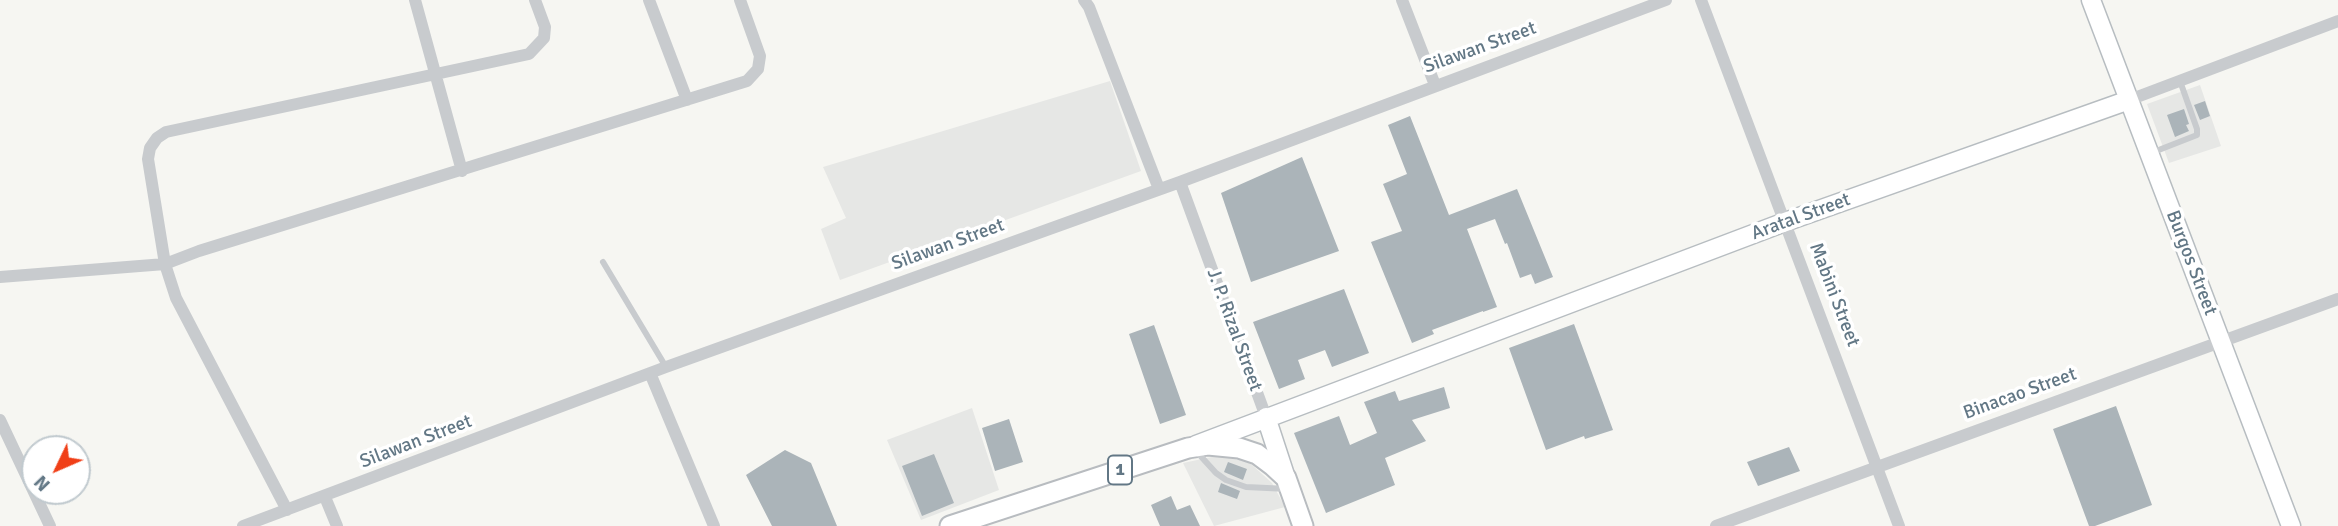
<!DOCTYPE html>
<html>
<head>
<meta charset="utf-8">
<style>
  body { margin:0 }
  #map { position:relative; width:2338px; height:526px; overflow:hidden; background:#f6f6f2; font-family:Signika,sans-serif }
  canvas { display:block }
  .north { position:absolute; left:21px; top:435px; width:70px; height:70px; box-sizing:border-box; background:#fff; border:2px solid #c0c9ce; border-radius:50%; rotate:226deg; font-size:19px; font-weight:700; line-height:28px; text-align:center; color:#627785 }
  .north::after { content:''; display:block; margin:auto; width:24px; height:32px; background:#f03f17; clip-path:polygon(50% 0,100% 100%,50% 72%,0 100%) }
</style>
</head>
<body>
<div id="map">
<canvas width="2338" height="526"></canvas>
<div class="north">N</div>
</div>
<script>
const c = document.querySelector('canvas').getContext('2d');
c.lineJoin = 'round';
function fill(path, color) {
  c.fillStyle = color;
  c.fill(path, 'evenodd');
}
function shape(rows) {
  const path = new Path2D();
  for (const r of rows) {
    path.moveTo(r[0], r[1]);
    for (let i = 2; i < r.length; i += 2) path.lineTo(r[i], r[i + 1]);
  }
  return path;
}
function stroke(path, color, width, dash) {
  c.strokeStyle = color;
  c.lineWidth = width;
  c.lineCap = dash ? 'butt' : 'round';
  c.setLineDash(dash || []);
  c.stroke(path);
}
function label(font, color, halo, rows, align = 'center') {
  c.font = font + ' Signika,sans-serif';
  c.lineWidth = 7;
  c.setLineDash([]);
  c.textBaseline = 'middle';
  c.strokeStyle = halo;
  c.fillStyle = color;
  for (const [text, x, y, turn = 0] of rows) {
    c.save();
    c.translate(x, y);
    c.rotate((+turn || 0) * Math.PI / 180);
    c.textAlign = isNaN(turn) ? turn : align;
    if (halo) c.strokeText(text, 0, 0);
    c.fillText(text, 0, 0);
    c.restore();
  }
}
const built = shape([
  [1110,81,1141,171,840,280,821,229,846,218,823,167],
  [2200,85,2221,146,2169,163,2147,104],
  [972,408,999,490,921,520,887,440],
  [1216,456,1242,460,1251,464,1272,483,1285,507,1214,526,1183,463]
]);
const building = shape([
  [2205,101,2210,116,2200,120,2194,105],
  [2184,109,2189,124,2186,125,2189,131,2175,137,2167,115],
  [1410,116,1449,215,1517,189,1553,277,1535,284,1531,274,1520,278,1507,243,1505,244,1495,219,1467,229,1497,307,1483,312,1483,311,1432,330,1434,334,1412,343,1371,242,1402,231,1383,184,1407,174,1388,125],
  [1302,157,1339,251,1251,282,1221,193],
  [1344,289,1369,353,1332,367,1325,350,1298,360,1305,379,1279,389,1253,322],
  [1574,324,1613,430,1585,439,1584,436,1546,450,1509,348],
  [1154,325,1186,415,1160,424,1129,334],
  [1444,387,1450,408,1412,420,1426,441,1385,458,1395,485,1326,513,1294,433,1339,416,1350,445,1377,433,1364,402,1395,391,1399,401],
  [2116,406,2152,505,2095,526,2089,526,2053,429],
  [1009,419,1023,462,995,471,982,428],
  [1789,447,1800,471,1758,486,1747,462],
  [785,450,811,463,837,526,772,526,746,475],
  [934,454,954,503,922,516,902,466],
  [1228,462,1247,469,1243,480,1224,472],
  [1221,483,1240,491,1237,499,1218,492],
  [1171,496,1177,510,1190,505,1200,526,1160,526,1151,505]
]);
const lane = shape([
  [2151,153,2197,135,2197,129,2180,81],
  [603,262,666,367],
  [1196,451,1216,473,1226,480,1246,487,1288,489]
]);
const street = shape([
  [415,0,462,171],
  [649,0,687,100],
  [1084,0,1089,7,1159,189],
  [1402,0,1435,85],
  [1701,0,1899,526],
  [2129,100,2338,21],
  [1180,182,1266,417],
  [0,277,165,264,199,251,747,81,758,69,760,56,740,0],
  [650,373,714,526],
  [0,420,50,526],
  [325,497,337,526],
  [287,510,176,298,165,264,148,159,150,148,157,138,166,132,529,54,544,38,545,27,535,0],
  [243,526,666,367,1180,182,1666,0],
  [1716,526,2338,299]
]);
const secondary = shape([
  [2091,0,2291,526],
  [1266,417,1286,478],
  [1196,445,1785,222,2129,100]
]);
const primary = shape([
  [950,526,1188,448,1208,445,1239,448,1257,454,1273,466,1286,478,1303,526]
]);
const shields = [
  [1120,470,24]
];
const shieldNames = [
  ["1",1120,470]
];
const streetNames = [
  ["Silawan Street",1480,48,-20],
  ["Aratal Street",1801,217,-20],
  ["Silawan Street",948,245,-20],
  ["Burgos Street",2191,263,69],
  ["Mabini Street",1834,295,69],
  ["J. P. Rizal Street",1234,330,70],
  ["Binacao Street",2020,394,-20],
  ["Silawan Street",416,442,-21]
];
fill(built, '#e6e7e5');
fill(building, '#abb4b9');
stroke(secondary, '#b7bdc1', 21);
stroke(primary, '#b8bcc0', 23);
stroke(lane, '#c8cbce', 6);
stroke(street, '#c8cbce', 12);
stroke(secondary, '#fff', 18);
stroke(primary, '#fff', 19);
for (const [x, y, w] of shields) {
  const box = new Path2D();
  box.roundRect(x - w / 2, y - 14.5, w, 29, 5);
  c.fillStyle = '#fff';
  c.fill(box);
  stroke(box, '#627785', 2);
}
label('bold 18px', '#627785', null, shieldNames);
label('19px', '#627785', '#fff', streetNames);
</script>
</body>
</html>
